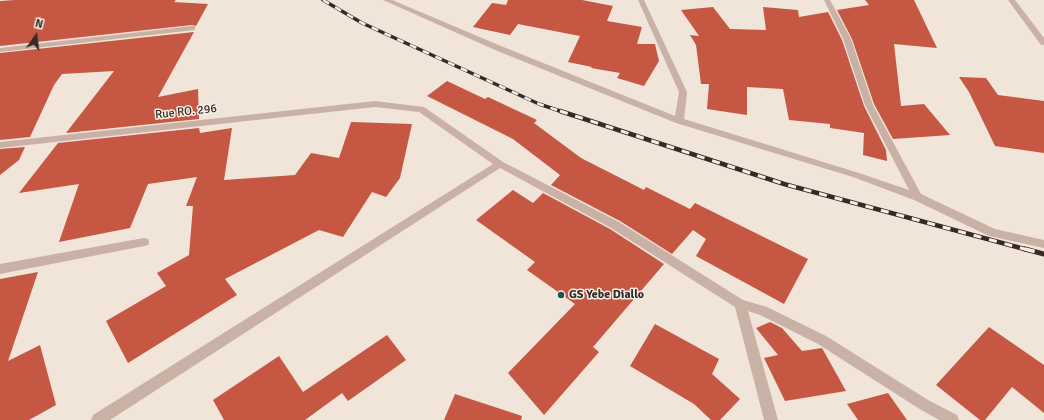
<!DOCTYPE html>
<html>
<head>
<meta charset="utf-8">
<style>
  body { margin:0 }
  #map { position:relative; width:1044px; height:420px; overflow:hidden; background:#f1e4d9; font-family:Signika,sans-serif }
  canvas { display:block }
  .north { position:absolute; left:16px; top:16px; width:40px; height:40px; -webkit-text-stroke:3px #f9eee5; paint-order:stroke; rotate:14deg; font-size:11px; font-weight:700; line-height:16px; text-align:center; color:#352a26 }
  .north::after { content:''; display:block; margin:auto; width:14px; height:18px; background:#352a26; clip-path:polygon(50% 0,100% 100%,50% 72%,0 100%) }
</style>
</head>
<body>
<div id="map">
<canvas width="1044" height="420"></canvas>
<div class="north">N</div>
</div>
<script>
const c = document.querySelector('canvas').getContext('2d');
c.lineJoin = 'round';
function fill(path, color) {
  c.fillStyle = color;
  c.fill(path, 'evenodd');
}
function shape(rows) {
  const path = new Path2D();
  for (const r of rows) {
    path.moveTo(r[0], r[1]);
    for (let i = 2; i < r.length; i += 2) path.lineTo(r[i], r[i + 1]);
  }
  return path;
}
function stroke(path, color, width, dash) {
  c.strokeStyle = color;
  c.lineWidth = width;
  c.lineCap = dash ? 'butt' : 'round';
  c.setLineDash(dash || []);
  c.stroke(path);
}
function label(font, color, halo, rows, align = 'center') {
  c.font = font + ' Signika,sans-serif';
  c.lineWidth = 3;
  c.setLineDash([]);
  c.textBaseline = 'middle';
  c.strokeStyle = halo;
  c.fillStyle = color;
  for (const [text, x, y, turn = 0] of rows) {
    c.save();
    c.translate(x, y);
    c.rotate((+turn || 0) * Math.PI / 180);
    c.textAlign = isNaN(turn) ? turn : align;
    if (halo) c.strokeText(text, 0, 0);
    c.fillText(text, 0, 0);
    c.restore();
  }
}
const building = shape([
  [15,0,176,0,174,2,208,4,196,26,192,25,0,46,0,1],
  [508,0,582,0,613,6,607,21,642,27,637,44,655,44,659,61,644,86,617,78,620,73,591,68,592,67,568,62,580,36,518,24,510,35,473,27,492,3,506,5],
  [865,0,914,0,937,48,894,44,901,106,924,104,950,135,893,139,874,104,852,39,837,10,869,5],
  [713,7,730,29,766,30,763,7,798,10,799,17,828,12,842,40,864,106,886,150,887,161,863,155,864,133,830,128,830,124,789,120,783,89,747,87,747,115,707,109,709,84,701,84,696,45,690,35,699,36,681,10],
  [194,32,158,97,198,89,199,119,66,133,114,71,62,74,54,85,30,137,0,140,0,53],
  [959,77,986,78,998,95,1044,101,1044,153,995,146,969,92],
  [447,81,485,99,488,97,537,120,534,123,581,158,644,190,646,187,690,209,695,203,808,259,784,304,696,256,706,239,693,230,672,254,620,221,551,185,560,175,513,139,427,96],
  [351,122,412,124,400,178,386,197,372,192,343,237,319,230,225,279,237,295,128,363,106,321,166,286,157,273,189,255,193,206,186,206,197,177,148,184,130,228,59,242,79,184,19,193,58,143,199,128,200,133,232,128,224,180,295,175,311,153,339,158],
  [25,147,19,160,0,175,0,149],
  [513,190,533,203,543,193,610,229,664,264,593,347,599,352,544,415,508,373,575,304,527,270,535,262,476,220],
  [38,272,8,361,40,345,56,405,29,420,0,420,0,279],
  [770,322,782,328,802,351,822,348,846,391,785,401,764,358,778,355,756,328],
  [655,324,719,359,712,374,740,399,720,420,711,420,694,404,630,366],
  [989,327,1044,365,1044,413,1012,387,985,420,980,420,936,385],
  [387,335,406,360,348,401,342,393,305,420,224,420,213,400,279,356,303,392],
  [888,393,907,420,858,420,847,404],
  [455,394,522,416,521,420,444,420]
]);
const minor = shape([
  [383,0,392,0,501,46,675,116,679,92,638,0,644,0,687,92,684,119,859,173,909,190,865,105,843,39,824,0,830,0,851,39,873,105,921,194,995,229,1044,240,1044,248,989,236,914,200,853,177,676,123,495,50,383,0],
  [1008,0,1015,0,1044,38,1044,45,1041,45,1008,0],
  [192,26,195,26,195,30,0,52,0,48,192,26],
  [375,101,424,107,503,162,619,222,743,300,767,307,826,336,928,400,957,415,959,420,939,420,918,408,818,344,760,315,748,311,778,420,764,420,735,307,611,228,500,168,110,420,91,420,93,415,493,164,419,112,375,107,0,148,0,142,375,101],
  [144,238,148,239,149,242,148,245,144,246,0,274,0,264,144,238]
]);
const railFar2 = shape([
  [323,0,362,23,539,104,563,112]
]);
const railFar1 = shape([
  [560,111,784,184,1028,250]
]);
const rail = shape([
  [1025,249,1044,254]
]);
const markers = [
  [561,295,4,"#1c5655"]
];
const streetNames = [
  ["Rue RO. 296",186,112,-6]
];
const poiNames = [
  ["GS Yebe Diallo",569,295]
];
fill(building, '#c55743');
fill(minor, '#c9b2a5');
stroke(railFar2, '#352a26', 3.5);
stroke(railFar1, '#352a26', 4.5);
stroke(rail, '#352a26', 5);
stroke(railFar2, '#f9eee5', 2.5, [7]);
stroke(railFar1, '#f9eee5', 3, [8]);
stroke(rail, '#f9eee5', 3.5, [10]);
for (const [x, y, r, color] of markers) {
  const dot = new Path2D();
  dot.arc(x, y, r, 0, 2 * Math.PI);
  c.fillStyle = color;
  c.fill(dot);
  stroke(dot, '#f9eee5', 1.5);
}
label('12px', '#352a26', '#f9eee5', streetNames);
label('bold 12px', '#352a26', '#f9eee5', poiNames, 'left');
</script>
</body>
</html>
